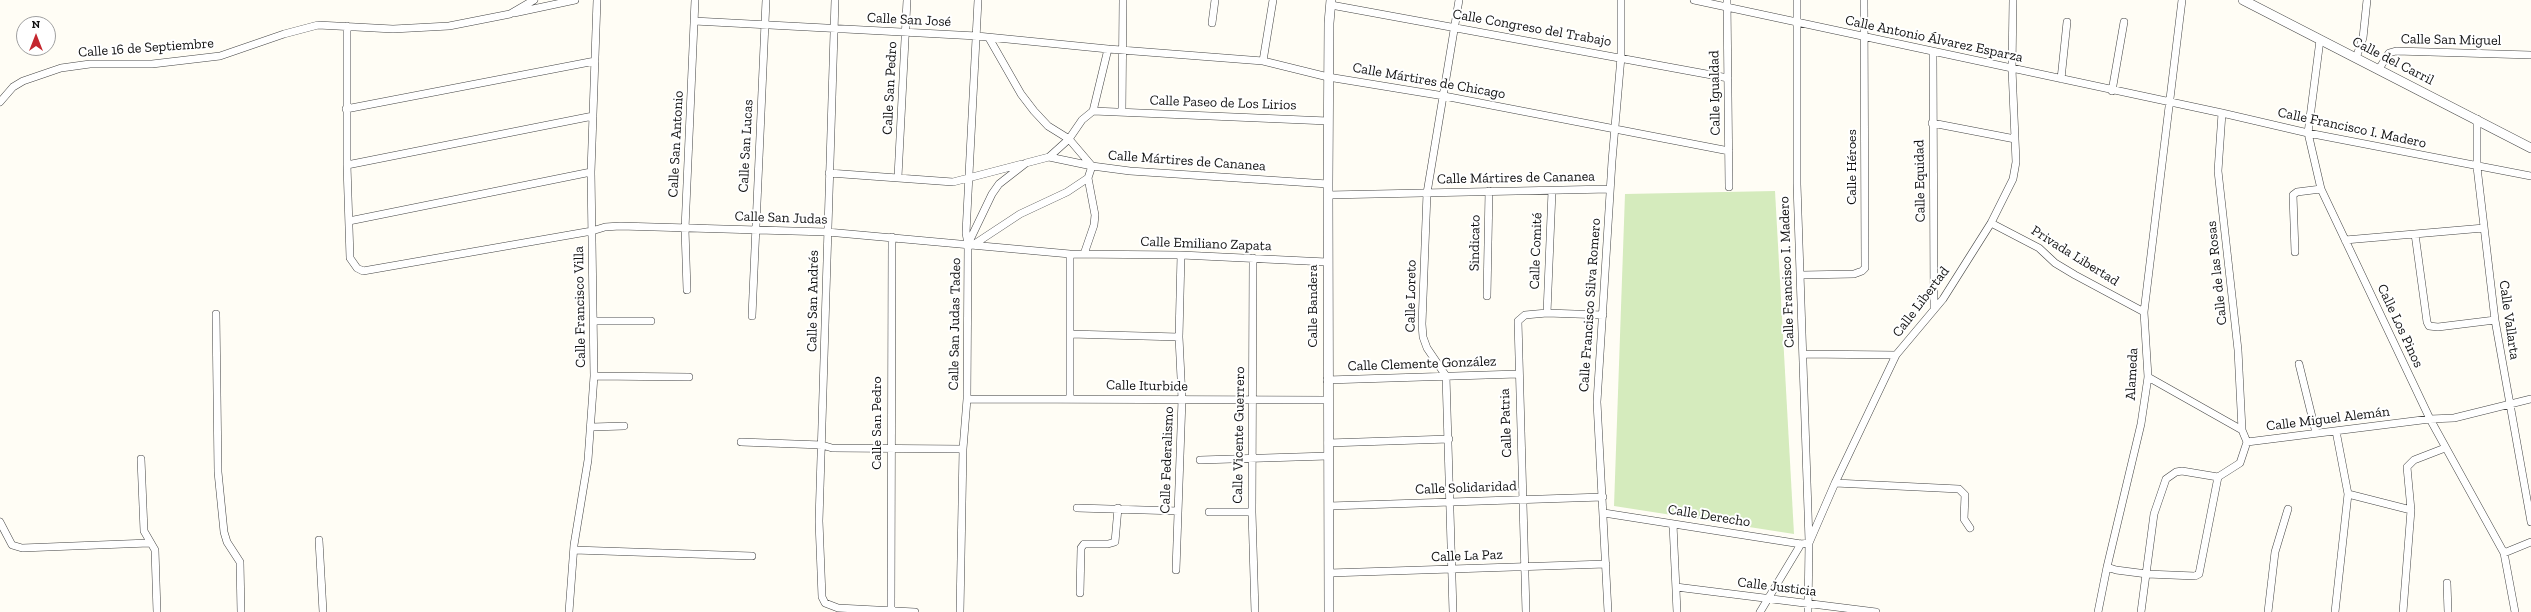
<!DOCTYPE html>
<html>
<head>
<meta charset="utf-8">
<style>
  body { margin:0 }
  #map { position:relative; width:2531px; height:612px; overflow:hidden; background:#fffdf5; font-family:"Zilla Slab",serif }
  canvas { display:block }
  .north { position:absolute; left:16px; top:16px; width:40px; height:40px; box-sizing:border-box; background:#fff; border:1px solid #a0a0a0; border-radius:50%; rotate:0deg; font-size:11px; font-weight:700; line-height:16px; text-align:center; color:#111 }
  .north::after { content:''; display:block; margin:auto; width:14px; height:18px; background:#c4262e; clip-path:polygon(50% 0,100% 100%,50% 72%,0 100%) }
</style>
</head>
<body>
<div id="map">
<canvas width="2531" height="612"></canvas>
<div class="north">N</div>
</div>
<script>
const c = document.querySelector('canvas').getContext('2d');
c.lineJoin = 'round';
function fill(path, color) {
  c.fillStyle = color;
  c.fill(path, 'evenodd');
}
function shape(rows) {
  const path = new Path2D();
  for (const r of rows) {
    path.moveTo(r[0], r[1]);
    for (let i = 2; i < r.length; i += 2) path.lineTo(r[i], r[i + 1]);
  }
  return path;
}
function stroke(path, color, width, dash) {
  c.strokeStyle = color;
  c.lineWidth = width;
  c.lineCap = dash ? 'butt' : 'round';
  c.setLineDash(dash || []);
  c.stroke(path);
}
function label(font, color, halo, rows, align = 'center') {
  c.font = font + ' "Zilla Slab",serif';
  c.lineWidth = 4;
  c.setLineDash([]);
  c.textBaseline = 'middle';
  c.strokeStyle = halo;
  c.fillStyle = color;
  for (const [text, x, y, turn = 0] of rows) {
    c.save();
    c.translate(x, y);
    c.rotate((+turn || 0) * Math.PI / 180);
    c.textAlign = isNaN(turn) ? turn : align;
    if (halo) c.strokeText(text, 0, 0);
    c.fillText(text, 0, 0);
    c.restore();
  }
}
const green = shape([
  [1775,191,1794,534,1614,506,1625,194]
]);
const minor = shape([
  [835,0,819,521,822,597,825,603,838,608,915,612],
  [1694,0,2222,113,2308,133,2531,176],
  [1727,0,1729,187],
  [1797,0,1797,184,1809,541],
  [2182,0,2144,312,2148,377,2141,424,2107,567,2116,570,2147,574,2195,576,2199,574,2218,477],
  [1331,5,1728,78],
  [514,13,575,0],
  [694,21,977,36,1108,49,1263,61,1328,77,1444,96,1729,151],
  [1212,23,1215,0],
  [347,26,347,165,350,258,357,268,363,271,592,231,605,227,620,226,827,232,1070,254,1181,255,1327,262],
  [989,38,1021,94,1034,111,1048,126,1069,139,1092,166],
  [2320,40,2308,133,2321,189,2430,419,2504,553,2515,612],
  [1933,53,1934,309],
  [2356,58,2363,38,2367,0],
  [1263,61,1273,0],
  [2379,69,2389,53,2396,51,2531,55],
  [2061,79,2067,22],
  [2112,91,2124,22],
  [0,102,13,87,23,81,61,68,90,64,152,64,220,56,284,34,318,25,393,29,449,26,510,14,534,0],
  [346,109,595,61],
  [1093,111,1108,49],
  [1122,112,1123,0],
  [2222,113,2218,171,2238,350,2242,430],
  [2477,119,2477,167,2495,320,2531,522],
  [1932,123,2015,139],
  [1049,157,1092,166,1130,171,1328,184],
  [347,165,593,116],
  [829,173,953,182,1022,164],
  [898,177,907,0],
  [1328,195,1610,189],
  [349,221,591,172],
  [1991,223,2039,248,2055,263,2075,275,2144,312],
  [2415,234,2427,322,2429,326,2438,327,2495,320],
  [2345,240,2484,228],
  [968,244,992,194,999,184,1026,163,1049,157,1069,139,1082,120,1093,111,1328,121],
  [973,245,1020,214,1067,192,1088,178],
  [2295,252,2293,195,2297,192,2321,189],
  [1070,254,1070,397],
  [1084,254,1094,225,1095,215,1088,178,1092,166],
  [1253,258,1252,512,1255,612],
  [1802,275,1854,274,1862,271,1865,268,1864,0],
  [687,290,685,229,695,0],
  [1487,296,1489,191],
  [1547,313,1552,191],
  [216,314,218,472,224,532,227,542,240,562,241,612],
  [752,316,766,0],
  [595,321,651,321],
  [1070,334,1179,337],
  [1803,354,1896,355],
  [2299,364,2316,433],
  [594,376,689,377],
  [2148,377,2242,430,2247,442,2430,419,2454,418,2531,399],
  [1327,380,1518,374],
  [967,399,1328,400],
  [592,427,624,426],
  [741,442,822,445,832,448,963,449],
  [1328,443,1449,439],
  [141,459,144,531,155,550,157,612],
  [1200,460,1328,456],
  [1835,483,1959,489,1965,495,1964,519,1970,528],
  [2348,494,2411,510],
  [1329,506,1603,497],
  [1077,508,1178,511],
  [1209,512,1252,512],
  [1604,513,1801,544,1809,543],
  [0,522,12,545,22,548,149,543],
  [1673,524,1677,612],
  [319,540,323,612],
  [574,550,752,556],
  [2504,553,2531,542],
  [1176,570,1182,399,1179,337,1181,255],
  [1329,573,1606,564],
  [2447,583,2448,612],
  [1676,587,1876,612],
  [1080,593,1081,548,1084,544,1108,544,1115,542,1118,508],
  [891,610,892,237],
  [569,612,574,545,588,460,594,376,591,172,597,0],
  [960,612,963,449,967,399,968,244,966,233,978,0],
  [1453,612,1446,376,1427,348,1423,337,1422,324,1427,193,1459,0],
  [1526,612,1518,321,1525,315,1547,313,1603,315],
  [1608,612,1597,402,1612,161,1621,57,1621,0],
  [1760,612,1801,544],
  [1808,612,1809,543,1835,483,1896,355,1943,299,1991,223,2013,179,2016,162,2012,69,2013,0],
  [2098,612,2107,567],
  [2141,612,2154,514,2166,479,2176,472,2182,471,2218,477,2240,463,2247,442],
  [2268,612,2275,552,2288,509],
  [2335,612,2348,494,2336,431],
  [2403,612,2411,510,2407,467,2414,460,2445,448]
]);
const tertiary = shape([
  [2243,0,2531,148],
  [1329,612,1328,184,1329,23,1331,0]
]);
const streetNames = [
  ["Calle San José",909,20,3],
  ["Calle Congreso del Trabajo",1532,28,10],
  ["Calle Antonio Álvarez Esparza",1934,39,12],
  ["Calle San Miguel",2451,40,1],
  ["Calle 16 de Septiembre",146,48,-4],
  ["Calle del Carril",2393,61,27],
  ["Calle Mártires de Chicago",1429,81,10],
  ["Calle San Pedro",890,88,-87],
  ["Calle Igualdad",1715,93,-91],
  ["Calle Paseo de Los Lirios",1223,103,2],
  ["Calle Francisco I. Madero",2352,128,12],
  ["Calle San Antonio",676,144,-87],
  ["Calle San Lucas",746,146,-87],
  ["Calle Mártires de Cananea",1187,161,4],
  ["Calle Héroes",1852,167,-90],
  ["Calle Mártires de Cananea",1516,178,-1],
  ["Calle Equidad",1920,181,-91],
  ["Calle San Judas",781,218,2],
  ["Sindicato",1475,243,-89],
  ["Calle Emiliano Zapata",1206,244,2],
  ["Calle Comité",1536,251,-88],
  ["Privada Libertad",2075,256,32],
  ["Calle Francisco I. Madero",1787,272,-92],
  ["Calle de las Rosas",2217,273,-96],
  ["Calle Loreto",1411,296,-89],
  ["Calle San Andrés",813,301,-89],
  ["Calle Libertad",1921,302,-53],
  ["Calle Francisco Silva Romero",1590,305,-86],
  ["Calle Bandera",1313,306,-90],
  ["Calle Francisco Villa",580,307,-91],
  ["Calle Vallarta",2509,320,82],
  ["Calle San Judas Tadeo",955,324,-89],
  ["Calle Los Pinos",2400,326,65],
  ["Calle Clemente González",1422,364,-2],
  ["Alameda",2132,374,-87],
  ["Calle Iturbide",1147,386,1],
  ["Calle Miguel Alemán",2328,419,-7],
  ["Calle San Pedro",877,423,-90],
  ["Calle Patria",1506,423,-92],
  ["Calle Vicente Guerrero",1239,435,-89],
  ["Calle Federalismo",1167,460,-88],
  ["Calle Solidaridad",1466,488,-2],
  ["Calle Derecho",1709,516,9],
  ["Calle La Paz",1467,556,-2],
  ["Calle Justicia",1777,587,7]
];
fill(green, '#d5ebbd');
stroke(minor, '#444', 8);
stroke(tertiary, '#444', 10);
stroke(minor, '#fff', 7);
stroke(tertiary, '#fff', 9);
label('14px', '#111', '#fff', streetNames);
</script>
</body>
</html>
